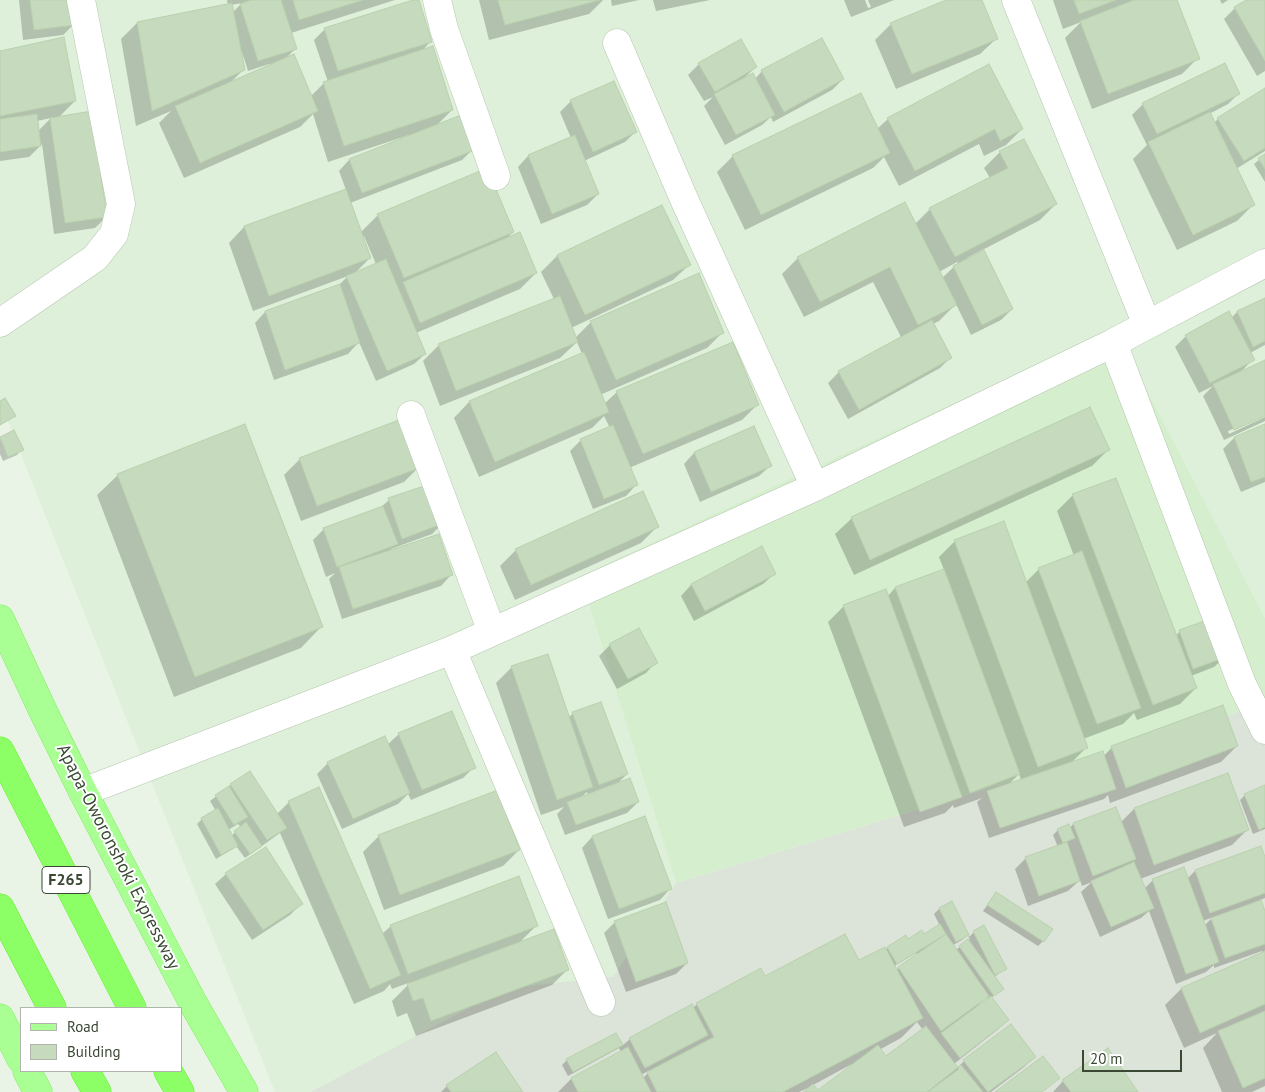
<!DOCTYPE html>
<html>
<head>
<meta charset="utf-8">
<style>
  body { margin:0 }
  #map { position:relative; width:1265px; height:1092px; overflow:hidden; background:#e9f4e6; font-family:"PT Sans",sans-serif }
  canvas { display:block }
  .legend { position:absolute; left:20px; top:1007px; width:162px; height:65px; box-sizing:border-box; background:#fff; border:1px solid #b0b6ae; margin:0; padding:6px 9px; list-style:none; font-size:15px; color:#3a4834 }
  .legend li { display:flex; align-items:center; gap:10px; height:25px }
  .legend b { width:25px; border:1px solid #b0b6ae }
  .scale { position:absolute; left:1082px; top:1050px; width:100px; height:22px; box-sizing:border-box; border:2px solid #3a4834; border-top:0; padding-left:6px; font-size:15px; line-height:18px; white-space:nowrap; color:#3a4834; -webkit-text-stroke:4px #fff; paint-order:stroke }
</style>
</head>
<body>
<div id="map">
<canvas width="1265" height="1092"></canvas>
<ul class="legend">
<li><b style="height:6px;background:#aaff94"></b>Road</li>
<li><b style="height:14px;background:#c6dabd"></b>Building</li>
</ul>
<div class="scale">20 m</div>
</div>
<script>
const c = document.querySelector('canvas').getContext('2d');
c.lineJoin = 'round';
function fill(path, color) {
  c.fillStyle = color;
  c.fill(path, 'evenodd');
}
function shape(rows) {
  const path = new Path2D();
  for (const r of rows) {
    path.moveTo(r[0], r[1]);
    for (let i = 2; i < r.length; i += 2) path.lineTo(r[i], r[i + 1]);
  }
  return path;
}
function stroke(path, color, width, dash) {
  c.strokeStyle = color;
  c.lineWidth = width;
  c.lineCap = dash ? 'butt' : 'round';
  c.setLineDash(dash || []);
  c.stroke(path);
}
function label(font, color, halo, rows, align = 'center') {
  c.font = font + ' "PT Sans",sans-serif';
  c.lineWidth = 4;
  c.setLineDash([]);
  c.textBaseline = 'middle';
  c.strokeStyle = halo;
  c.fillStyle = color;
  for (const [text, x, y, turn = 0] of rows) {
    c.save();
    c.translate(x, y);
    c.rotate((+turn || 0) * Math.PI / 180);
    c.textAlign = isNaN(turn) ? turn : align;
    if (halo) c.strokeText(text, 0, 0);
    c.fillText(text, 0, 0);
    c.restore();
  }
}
const residential = shape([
  [0,0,1265,0,1265,618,1115,328,580,576,676,883,602,1010,323,1092,275,1092,0,402]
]);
const industrial = shape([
  [1265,704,1265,1092,311,1092,506,988,613,977,676,883]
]);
const education = shape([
  [1115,328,1265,618,1265,704,676,883,580,576]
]);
const shadow = shape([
  [19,0,71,0,73,25,63,35,23,40],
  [227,0,395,0,291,33,296,48,284,60,310,97,324,83,328,82,314,40,325,29,417,0,430,42,421,52,452,110,435,127,473,149,462,160,350,203,361,232,378,215,513,232,504,241,536,273,520,289,416,333,425,354,414,364,376,381,359,342,348,354,274,380,255,323,265,312,337,287,348,276,253,311,229,243,244,227,346,190,339,171,349,160,410,137,409,135,328,162,313,114,300,127,184,178,159,123,171,111,136,126,121,39,137,23,228,5],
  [242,3,232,13,231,5],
  [242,52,248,71,269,64,270,66,230,83,243,70],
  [364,236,376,264,354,274,370,258,362,237],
  [479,0,603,0,589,14,489,40],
  [611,0,639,0,612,6],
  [653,0,710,0,656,11],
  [844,0,865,0,868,8,871,7,868,0,894,0,851,17],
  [949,0,980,0,996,39,980,54,896,89,875,40,891,24],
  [1053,0,1176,0,1198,58,1182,74,1092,109,1065,38,1081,22,1063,29],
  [1220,0,1228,0,1222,4],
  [1248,0,1265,0,1265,71,1257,76,1224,19,1235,8],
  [0,52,75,101,58,118,106,217,95,228,54,234,42,144,29,157,0,161],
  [51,118,38,131,37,121],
  [699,64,756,67,743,79,755,79,762,71,843,79,832,90,773,122,771,117,762,125,725,145,704,106,713,97,704,101,688,75],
  [1265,90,1265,151,1236,169,1253,205,1237,221,1177,250,1133,159,1147,145,1132,115,1143,104,1239,93,1228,104,1209,114,1214,123,1218,119],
  [571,101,635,132,625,142,584,161,598,194,587,205,541,224,518,167,528,156,571,138,560,112],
  [888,119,1022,129,1006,145,984,156,979,144,899,186,884,157,873,168,745,230,717,172,733,156,877,129],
  [1000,152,1056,204,1040,220,967,258,1012,309,1001,320,971,335,956,304,939,321,933,324,951,357,940,368,848,419,828,383,839,372,901,337,873,282,804,317,782,274,798,258,915,224,930,209,990,178,984,168],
  [957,262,958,263,942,278,939,272],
  [1265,155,1265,182,1254,164],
  [662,207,689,265,673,280,571,328,575,338,591,322,722,333,707,348,600,395,604,404,617,392,758,404,742,420,629,468,636,485,626,496,593,509,570,451,581,440,610,428,604,416,592,428,479,477,454,418,469,402,582,354,577,342,560,358,440,406,423,361,439,345,554,299,541,272,557,256],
  [1265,299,1265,345,1250,353,1253,359,1239,374,1265,362,1265,415,1228,431,1229,434,1265,417,1265,421,1224,440,1203,396,1213,386,1199,393,1175,347,1186,336,1231,318,1237,312],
  [1089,409,1108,450,1092,466,854,575,835,534,851,519],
  [1265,426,1265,482,1241,492,1223,449,1234,438],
  [754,427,770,466,759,476,700,502,684,464,694,453],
  [13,432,22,449,17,455,3,461,0,454,0,439],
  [300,459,420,466,404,482,301,521,284,475],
  [118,475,321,627,301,648,174,697,97,495],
  [1115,479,1176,636,1180,631,1225,657,1214,667,1191,676,1196,688,1180,704,1137,720,1134,713,1123,724,1083,739,1087,747,1070,764,1104,756,1112,747,1237,746,1221,762,1110,803,1108,795,1104,799,989,838,977,802,982,798,954,808,953,805,945,813,904,827,828,622,844,606,887,597,895,588,944,570,939,557,955,541,1026,582,1039,569,1074,556,1057,511,1073,495],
  [1019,774,1021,780,1008,785],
  [389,500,443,523,432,534,391,549,391,551,451,575,441,586,342,619,329,579,335,573,326,577,313,540,324,529,379,509],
  [657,527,641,543,515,600,500,566,516,550],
  [761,548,774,574,763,584,694,621,681,596,691,585],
  [610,645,656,662,646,673,617,689,599,656],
  [512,667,568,718,573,713,627,774,616,785,638,802,627,813,565,835,557,814,564,807,541,815,496,683],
  [587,792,588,795,580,798],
  [399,734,474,767,463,778,411,800,408,794,398,804,342,829,317,774,328,763,387,745],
  [1228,775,1248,829,1232,845,1140,879,1144,889,1153,880,1187,879,1195,871,1265,861,1265,898,1260,900,1265,915,1265,1086,1252,1092,1222,1092,1203,1048,1217,1033,1184,1048,1165,1005,1181,989,1263,953,1262,951,1214,968,1214,965,1206,972,1176,984,1149,911,1141,918,1100,937,1081,892,1092,882,1082,886,1080,880,1068,891,1028,906,1015,869,1026,858,1058,847,1053,835,1058,830,1070,828,1073,824,1115,809,1120,823,1134,809],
  [1213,917,1204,926,1203,921],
  [231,785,277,814,289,802,382,934,391,926,537,925,518,944,568,969,552,985,416,1036,407,1013,397,1017,392,1001,411,982,392,989,390,984,384,991,354,1004,280,833,245,858,236,846,231,850,216,859,197,824,202,819,216,811,210,801],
  [238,824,241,827,231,836,228,830],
  [1265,787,1265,829,1253,834,1240,800,1245,795],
  [379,836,519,850,503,866,384,910,363,852],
  [592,837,670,889,660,900,608,919,582,848],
  [226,874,301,904,290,915,252,940,215,884],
  [996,893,1043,941,1038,946,983,911],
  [952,903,969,937,974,932,1005,969,994,977,1002,989,991,998,1008,1020,997,1030,954,1064,957,1068,964,1061,1034,1057,1024,1067,991,1092,805,1092,810,1088,810,1087,799,1092,558,1092,571,1079,621,1052,619,1048,568,1076,562,1065,567,1060,616,1034,622,1046,630,1039,693,1008,697,1004,765,978,858,962,885,950,905,937,908,940,924,936,940,926,934,914,939,909],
  [967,935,970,939,956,950,953,945,962,940],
  [916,953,918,955,896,970,894,966],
  [986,997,988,999,979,1006,978,1005],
  [917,1022,923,1030,886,1058,879,1050,901,1038],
  [852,1064,853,1065,818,1092,813,1085],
  [650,1070,650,1071,643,1078,641,1075],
  [615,922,687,963,676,974,626,992,604,933],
  [1063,1081,1137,1092,1053,1092],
  [447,1086,521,1092,441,1092]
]);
const building = shape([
  [30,0,72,0,75,25,34,30,30,0],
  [251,0,281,0,297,49,258,61,240,4,251,0],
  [293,0,363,0,299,20,293,0],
  [413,0,419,0,432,42,338,71,324,28,413,0],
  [498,0,600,0,505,25,498,0],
  [946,0,982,0,998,39,912,74,890,23,946,0],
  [1074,0,1116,0,1079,14,1074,0],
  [1134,0,1177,0,1200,59,1108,94,1080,21,1134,0],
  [1246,0,1265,0,1265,61,1234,7,1246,0],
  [232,3,245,70,152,111,137,22,232,3],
  [64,37,76,101,0,116,0,51,64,37],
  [822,38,844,79,784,112,761,70,822,38],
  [741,39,757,67,715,92,698,63,741,39],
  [433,46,453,110,344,146,323,82,433,46],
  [294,54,318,111,200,163,175,106,294,54],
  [1225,63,1240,94,1157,134,1142,103,1225,63],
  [989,64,1023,129,1000,141,995,129,915,171,887,118,989,64],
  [753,73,775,115,736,135,714,94,753,73],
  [614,81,637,132,593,152,570,100,614,81],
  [1265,88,1265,148,1244,161,1217,118,1265,88],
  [861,93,890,153,761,215,732,155,861,93],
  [92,111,107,217,65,223,50,118,92,111],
  [1210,112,1255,205,1193,235,1148,142,1210,112],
  [37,114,41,146,0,152,0,119,37,114],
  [461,115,475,150,362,193,349,159,461,115],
  [575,135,599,194,552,214,528,155,575,135],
  [1024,139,1057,204,955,257,929,208,1008,168,999,151,1024,139],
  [1265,154,1265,169,1258,158,1265,154],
  [487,168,514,232,404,278,377,214,487,168],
  [346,189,371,258,269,296,244,226,346,189],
  [905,202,957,305,918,325,890,267,820,302,797,257,905,202],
  [662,205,691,265,585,315,557,255,662,205],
  [520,232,537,273,420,323,403,282,520,232],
  [984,250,1013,309,982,325,953,266,984,250],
  [386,259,426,354,387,371,346,276,386,259],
  [699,273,724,333,616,380,590,321,699,273],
  [340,284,360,343,285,370,265,311,340,284],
  [560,296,578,342,456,391,438,344,560,296],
  [1265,298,1265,341,1253,347,1237,311,1265,298],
  [1229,311,1255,360,1210,383,1185,335,1229,311],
  [932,320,952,358,859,410,838,371,932,320],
  [733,342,759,405,643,454,616,391,733,342],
  [584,352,609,412,495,462,469,401,584,352],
  [1265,360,1265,416,1234,430,1213,384,1265,360],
  [5,398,16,416,0,425,0,401,5,398],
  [1090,407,1110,450,870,560,851,517,1090,407],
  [404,418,422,467,317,506,299,458,404,418],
  [245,424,323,627,195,677,117,474,245,424],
  [1265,424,1265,477,1251,482,1234,437,1265,424],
  [613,425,638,485,604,499,580,439,613,425],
  [754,426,772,466,711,492,694,452,754,426],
  [14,430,24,450,8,457,0,437,14,430],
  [1116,478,1197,688,1153,705,1072,494,1116,478],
  [430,484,444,523,402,539,388,498,430,484],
  [643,491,659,527,531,585,515,549,643,491],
  [383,506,398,544,337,567,323,528,383,506],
  [1004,521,1088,748,1038,767,954,540,1004,521],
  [439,534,453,575,353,609,339,567,439,534],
  [762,546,776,574,705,611,691,584,762,546],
  [1082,551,1141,708,1097,724,1038,568,1082,551],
  [944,569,1020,774,970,793,895,587,944,569],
  [886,589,962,797,920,812,843,605,886,589],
  [1213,618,1226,657,1193,669,1179,630,1213,618],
  [639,628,658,663,628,679,609,644,639,628],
  [548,654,593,787,557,800,511,666,548,654],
  [601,702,628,774,599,785,572,712,601,702],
  [1223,705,1238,746,1126,788,1111,746,1223,705],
  [452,711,476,768,422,790,398,733,452,711],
  [385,736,410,793,353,819,327,762,385,736],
  [1103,751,1116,789,1000,828,987,791,1103,751],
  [250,771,287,828,267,840,230,784,250,771],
  [1228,773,1249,830,1154,865,1134,808,1228,773],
  [630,778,639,802,576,825,567,802,630,778],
  [1265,785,1265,827,1259,830,1244,794,1265,785],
  [229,786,248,817,234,825,215,795,229,786],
  [319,787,401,975,370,989,288,801,319,787],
  [498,790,520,850,400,895,378,835,498,790],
  [1116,807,1136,859,1093,876,1073,823,1116,807],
  [218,808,238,846,221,855,201,818,218,808],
  [645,816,672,889,619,909,592,836,645,816],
  [246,822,262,846,250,854,234,831,246,822],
  [1069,824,1075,838,1063,843,1057,829,1069,824],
  [1067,842,1080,881,1039,896,1025,857,1067,842],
  [1261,846,1265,857,1265,893,1210,913,1195,870,1261,846],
  [266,847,303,904,263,930,225,873,266,847],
  [1134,862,1154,908,1111,927,1091,881,1134,862],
  [1184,867,1219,962,1186,974,1152,879,1184,867],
  [519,876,538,926,408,974,390,925,519,876],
  [996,892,1053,929,1044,942,987,905,996,892],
  [1261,900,1265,911,1265,944,1225,958,1211,918,1261,900],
  [952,901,969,935,956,942,939,908,952,901],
  [666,902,688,963,636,982,614,921,666,902],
  [940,924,946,934,897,964,887,947,906,935,908,939,922,930,924,934,940,924],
  [984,925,1007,969,995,975,973,931,984,925],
  [554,929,569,970,431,1021,423,998,413,1001,407,984,554,929],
  [845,934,859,960,885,947,923,1018,783,1092,657,1092,647,1072,714,1037,696,1003,761,968,765,976,845,934],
  [946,934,989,996,941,1031,898,967,946,934],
  [968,939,1004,989,994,996,959,946,968,939],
  [1265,951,1265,1004,1200,1033,1181,988,1265,951],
  [991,996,1009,1020,960,1058,941,1033,991,996],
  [692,1004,708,1035,645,1068,629,1038,692,1004],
  [1265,1011,1265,1078,1243,1088,1218,1031,1265,1011],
  [1011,1024,1036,1057,988,1092,963,1060,1011,1024],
  [926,1026,959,1069,928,1092,803,1092,813,1084,818,1090,878,1045,886,1056,926,1026],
  [616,1033,623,1045,573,1072,566,1059,616,1033],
  [628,1047,651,1092,578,1092,571,1078,628,1047],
  [1108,1048,1138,1092,1071,1092,1062,1080,1108,1048],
  [496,1052,523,1092,451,1092,446,1085,496,1052],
  [1043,1056,1060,1078,1042,1092,995,1092,1043,1056],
  [961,1065,983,1092,927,1092,961,1065]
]);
const minor = shape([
  [437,0,444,29,496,176],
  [1016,0,1147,325],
  [617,43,684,199,815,487],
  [0,323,95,258,114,234,121,204,81,0],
  [1113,343,1242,684,1265,730],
  [411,415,492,632],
  [452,650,601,1002],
  [83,792,452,650,815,487,1113,343,1265,263]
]);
const major = shape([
  [0,619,43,711,83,792,193,1003,244,1092],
  [0,1018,21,1059],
  [27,1071,38,1092]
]);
const highway = shape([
  [0,751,132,1008],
  [0,908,52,1008],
  [85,1071,97,1092],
  [168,1071,180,1092]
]);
const shields = [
  [66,880,48]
];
const shieldNames = [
  ["F265",66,880]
];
const streetNames = [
  ["Apapa-Oworonshoki Expressway",118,857,63]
];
fill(residential, '#dff0da');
fill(industrial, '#dce3d8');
fill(education, '#d5efce');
fill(shadow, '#0003');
fill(building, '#c6dabd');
stroke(building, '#b8d2ad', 1);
stroke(minor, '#b4c7ad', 29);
stroke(major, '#7bee5a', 29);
stroke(highway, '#61eb29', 29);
stroke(minor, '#fff', 28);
stroke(major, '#aaff94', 28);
stroke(highway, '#8dff66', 28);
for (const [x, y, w] of shields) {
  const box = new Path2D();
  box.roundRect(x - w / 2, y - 13.5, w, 27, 4);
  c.fillStyle = '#fff';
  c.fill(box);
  stroke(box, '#3a4834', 1);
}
label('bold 16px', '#3a4834', null, shieldNames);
label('18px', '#3a4834', '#fff', streetNames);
</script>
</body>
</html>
